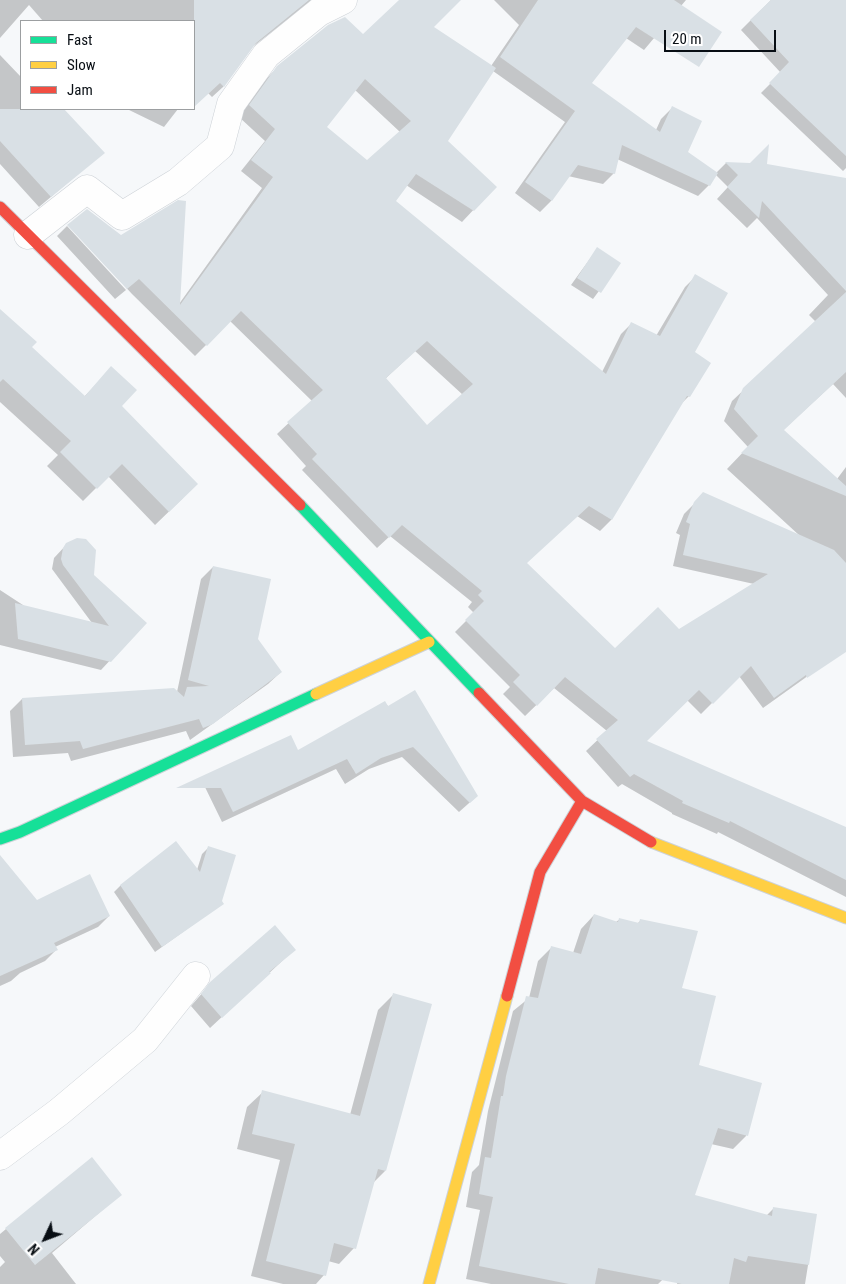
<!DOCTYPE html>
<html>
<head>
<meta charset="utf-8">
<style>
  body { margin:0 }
  #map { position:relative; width:846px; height:1284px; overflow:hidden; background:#f6f8fa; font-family:"Roboto Condensed",sans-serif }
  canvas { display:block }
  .legend { position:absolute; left:20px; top:20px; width:175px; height:90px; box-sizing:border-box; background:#fff; border:1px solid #9c9fa1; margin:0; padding:6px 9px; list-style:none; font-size:15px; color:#080e14 }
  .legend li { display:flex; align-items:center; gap:10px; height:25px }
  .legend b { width:25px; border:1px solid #9c9fa1 }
  .north { position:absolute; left:20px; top:1214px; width:50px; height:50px; -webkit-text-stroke:4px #fff; paint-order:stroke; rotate:227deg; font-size:14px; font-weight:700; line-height:20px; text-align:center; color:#080e14 }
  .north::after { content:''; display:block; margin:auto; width:18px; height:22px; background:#080e14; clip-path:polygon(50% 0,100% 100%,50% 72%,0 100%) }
  .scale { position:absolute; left:664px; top:30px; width:112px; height:22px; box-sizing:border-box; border:2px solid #080e14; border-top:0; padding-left:6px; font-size:15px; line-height:18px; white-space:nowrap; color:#080e14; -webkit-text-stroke:4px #fff; paint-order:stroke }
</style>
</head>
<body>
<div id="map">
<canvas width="846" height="1284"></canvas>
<ul class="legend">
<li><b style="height:6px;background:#16e098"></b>Fast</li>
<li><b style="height:6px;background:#ffcf43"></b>Slow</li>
<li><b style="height:6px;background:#f24e42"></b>Jam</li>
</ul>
<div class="north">N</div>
<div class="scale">20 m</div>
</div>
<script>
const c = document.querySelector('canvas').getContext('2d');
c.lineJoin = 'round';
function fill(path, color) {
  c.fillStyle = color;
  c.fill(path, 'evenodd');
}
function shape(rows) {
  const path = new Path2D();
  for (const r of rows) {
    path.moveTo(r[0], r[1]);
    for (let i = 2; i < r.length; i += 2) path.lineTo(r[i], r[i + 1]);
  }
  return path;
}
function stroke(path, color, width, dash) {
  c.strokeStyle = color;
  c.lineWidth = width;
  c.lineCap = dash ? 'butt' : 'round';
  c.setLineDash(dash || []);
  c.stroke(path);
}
const shadow = shape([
  [0,0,313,0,251,48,223,87,212,97,208,93,194,106,194,21,43,21,29,5,0,38],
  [401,0,460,0,432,27,491,66,519,25,494,0,686,0,644,50,626,38,590,84,656,130,661,119,672,108,687,152,716,173,726,163,765,165,846,179,846,398,833,384,782,431,837,479,846,467,846,642,805,678,763,708,739,676,701,714,687,700,645,742,846,828,846,897,718,832,717,834,672,814,672,813,622,784,618,787,586,751,607,731,554,688,525,716,503,694,510,687,455,632,474,613,468,607,472,602,390,536,377,548,302,470,306,466,277,434,312,401,230,321,195,356,132,294,68,225,179,304,262,188,241,171,265,141,239,117,267,78,278,67,363,36],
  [493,71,565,122,515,193,540,212,551,201,568,176,603,184,614,173,617,159,698,196,709,185,715,174,728,187,717,199,747,228,757,218,828,295,809,315,816,322,732,401,724,421,748,447,727,469,800,536,704,494,684,514,676,533,680,535,673,566,754,584,679,630,615,650,526,563,577,516,600,531,611,520,681,404,689,396,693,352,696,276,685,287,656,336,632,323,621,334,602,372,394,202,406,185,462,222,495,187,446,141],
  [355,90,400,132,367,162,325,127],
  [415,351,463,395,427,427,385,379],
  [771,0,846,0,846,168,843,171,761,93,781,73,741,30],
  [0,55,21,77,21,109,63,109,103,153,39,207,0,164],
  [127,109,178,109,164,127],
  [67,226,126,290,115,299,57,236],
  [597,249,619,264,593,299,571,285],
  [0,310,31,347,84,397,98,382,120,406,183,498,155,525,108,476,83,501,47,466,58,455,0,402],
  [67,544,93,575,145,623,101,670,0,645,0,590,26,607,92,623,52,569,54,558],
  [213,567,257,639,281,672,268,684,190,740,186,731,71,761,68,753,13,757,10,711,22,699,177,692,201,579],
  [385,703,477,796,459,812,402,757,369,769,345,784,336,769,222,822,203,783,298,752],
  [208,848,222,904,155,952,114,892,121,885,197,870,202,854],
  [37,902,109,916,98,927,55,947,56,950,45,961,20,973,11,981,0,986,0,905],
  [594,915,616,922,620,919,637,924,641,920,680,989,698,1066,760,1084,746,1136,733,1149,711,1144,694,1196,766,1216,773,1209,816,1215,805,1284,677,1284,682,1261,658,1284,491,1284,466,1279,480,1210,466,1207,472,1172,479,1165,488,1111,513,1011,529,998,538,961,552,947,573,953,581,929],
  [294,950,210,1028,191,1006,210,984],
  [394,994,385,1171,372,1184,354,1248,339,1264,328,1261,324,1275,316,1284,283,1284,251,1276,280,1160,237,1149,247,1107,263,1092,350,1115,378,1010],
  [120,1195,52,1253,76,1284,0,1284,0,1267,5,1262,0,1256,0,1234,6,1229]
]);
const building = shape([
  [194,0,309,0,256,43,224,87,220,83,194,107],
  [399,0,461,0,434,27,496,68,448,141,497,187,474,211,416,174,396,201,606,374,631,322,660,336,695,274,728,293,695,352,711,363,690,397,687,396,612,520,589,506,527,563,615,648,658,607,679,629,768,574,683,555,690,524,686,522,694,502,703,492,834,550,846,563,846,652,807,678,806,675,774,698,751,666,713,704,699,690,647,741,846,827,846,880,730,821,729,823,682,803,683,801,634,774,630,777,596,739,618,720,565,677,537,706,513,682,520,675,465,620,484,601,478,595,482,591,402,525,389,538,312,459,317,454,287,422,323,390,241,311,207,346,139,279,127,289,67,225,87,209,121,235,178,200,186,201,180,305,273,177,251,160,275,129,249,105,277,66,328,25,345,17,363,34],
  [365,79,411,121,367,160,327,127],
  [427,341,473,384,427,425,386,378],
  [538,0,674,0,722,32,699,67,636,27,592,83,660,132,672,106,702,121,688,152,718,173,710,186,622,145,615,174,578,165,552,201,525,182,575,111,500,57],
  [771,0,846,0,846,156,769,83,789,62,750,20],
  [0,109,64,109,105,153,51,197,0,141],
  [769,144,767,164,846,178,846,291,762,201,759,218,727,187,738,175,725,162,750,163],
  [597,247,621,263,601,293,577,278],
  [846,292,846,372,784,430,846,486,846,496,741,453,758,436,734,409,743,388],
  [0,309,37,342,32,347,85,396,111,366,137,390,122,406,198,484,169,512,122,464,97,489,60,452,71,441,3,379,0,382],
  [77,538,86,539,96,550,94,575,147,623,111,662,18,639,15,603,109,626,63,565,61,559,63,548,66,543],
  [213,566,271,579,258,639,282,672,213,724,203,728,199,719,83,749,80,741,25,745,22,698,174,688,184,697,187,687,209,686,188,680],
  [415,690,478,796,470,803,413,747,381,758,356,774,347,759,233,812,221,788,176,788,291,735,298,750,385,701,388,706],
  [176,841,200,872,208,846,236,855,222,901,224,904,162,947,120,885],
  [0,855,37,900,90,874,110,916,54,943,58,950,0,976],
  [594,914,618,922,619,918,639,923,640,919,698,931,682,988,716,996,699,1065,762,1083,748,1136,718,1128,695,1195,772,1216,773,1207,817,1214,809,1265,748,1256,746,1262,734,1258,729,1284,682,1284,598,1268,595,1284,569,1284,479,1266,493,1197,479,1194,485,1157,491,1158,501,1096,503,1096,506,1076,526,996,538,998,551,946,581,954],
  [275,925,296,950,269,972,271,973,222,1018,201,994,209,983],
  [393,993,432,1004,386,1171,378,1169,356,1249,334,1243,326,1276,266,1261,295,1144,252,1134,262,1090,360,1116],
  [92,1157,122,1195,35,1265,5,1228]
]);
const street = shape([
  [28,235,87,189,122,216,178,182,220,146,231,104,266,55,319,12,343,0],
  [0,1156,59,1112,145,1040,196,976]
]);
const fast = shape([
  [300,505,479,693],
  [0,839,20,832,316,694]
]);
const slow = shape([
  [316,694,429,642],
  [651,842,846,918],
  [429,1284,507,996]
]);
const jam = shape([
  [0,207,300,505],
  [479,693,582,801,651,842],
  [507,996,540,872,582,801]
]);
fill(shadow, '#0003');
fill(building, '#d9e0e5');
stroke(street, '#cdd2d7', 29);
stroke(fast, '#cdd2d7', 13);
stroke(slow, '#cdd2d7', 13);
stroke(jam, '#cdd2d7', 13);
stroke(street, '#fefefe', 28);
stroke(fast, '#16e098', 11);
stroke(slow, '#ffcf43', 11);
stroke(jam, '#f24e42', 11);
</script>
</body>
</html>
